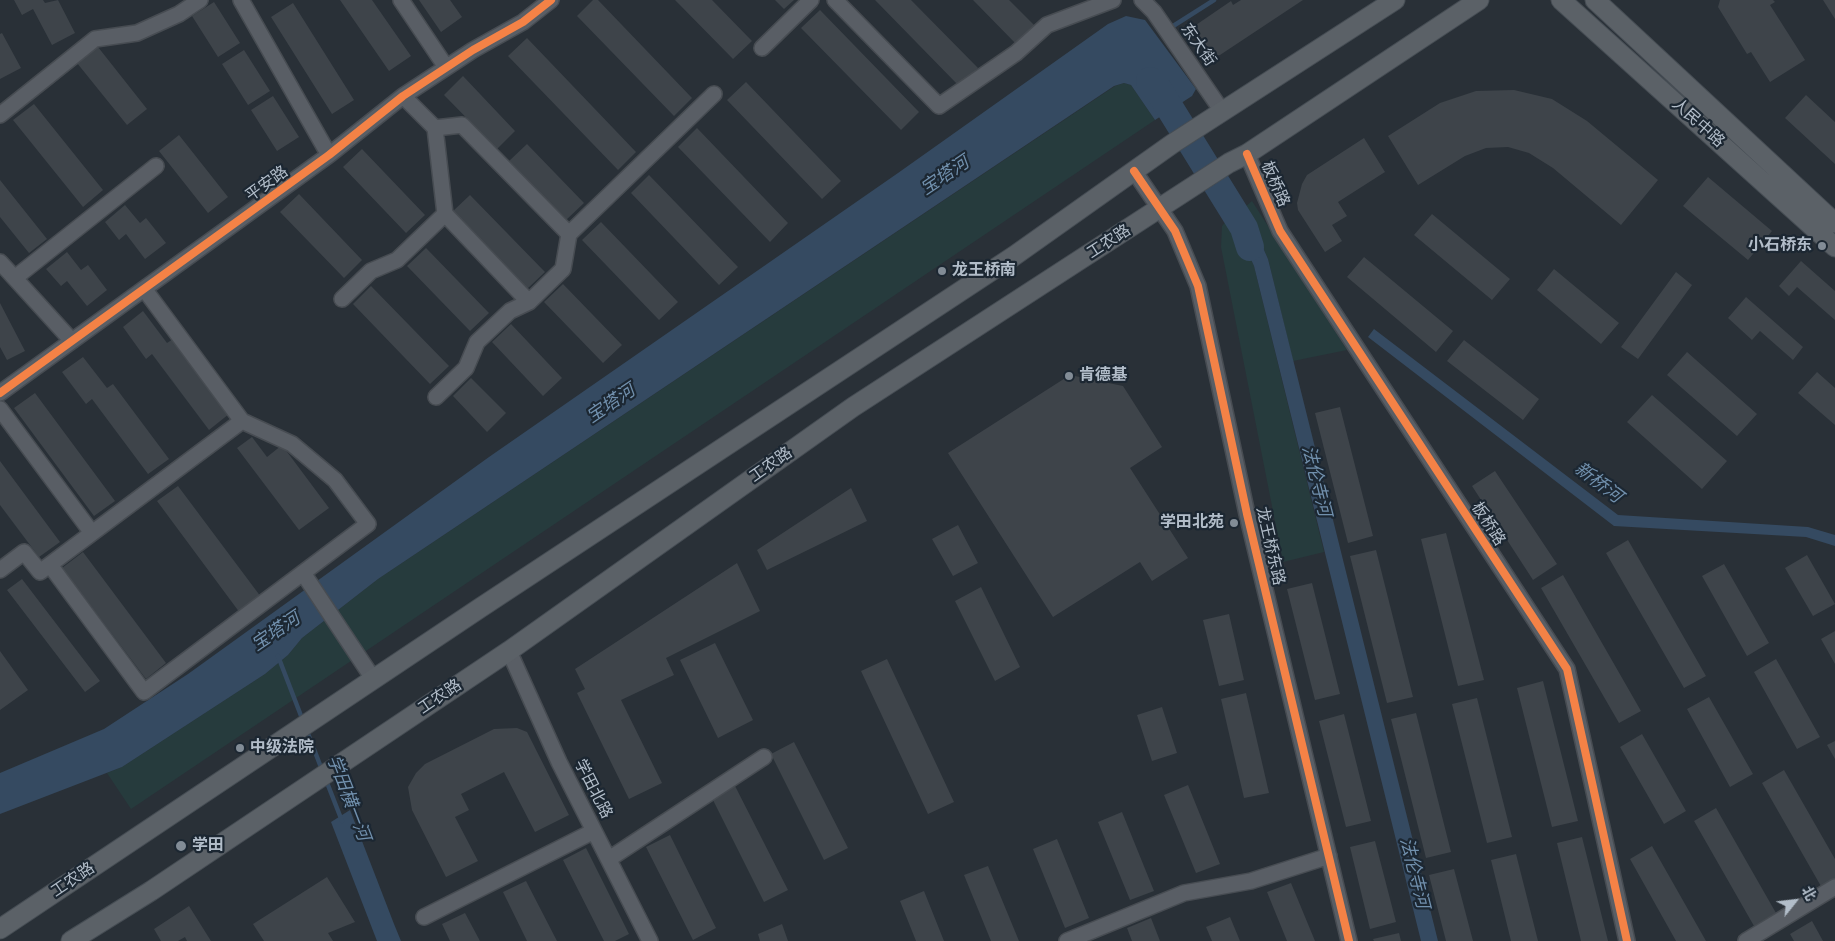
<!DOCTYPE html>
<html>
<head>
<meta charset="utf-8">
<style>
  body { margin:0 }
  #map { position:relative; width:1835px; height:941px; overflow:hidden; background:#293037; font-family:"Fira Sans Condensed","Noto Sans SC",sans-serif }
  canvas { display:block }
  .north { position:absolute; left:1770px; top:876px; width:50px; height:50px; -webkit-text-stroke:4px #1c2732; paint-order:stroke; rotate:61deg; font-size:14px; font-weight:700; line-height:20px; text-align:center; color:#b2bdc9 }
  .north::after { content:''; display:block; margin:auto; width:18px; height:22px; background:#b2bdc9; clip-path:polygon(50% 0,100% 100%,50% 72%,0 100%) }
</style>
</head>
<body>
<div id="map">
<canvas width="1835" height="941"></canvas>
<div class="north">北</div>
</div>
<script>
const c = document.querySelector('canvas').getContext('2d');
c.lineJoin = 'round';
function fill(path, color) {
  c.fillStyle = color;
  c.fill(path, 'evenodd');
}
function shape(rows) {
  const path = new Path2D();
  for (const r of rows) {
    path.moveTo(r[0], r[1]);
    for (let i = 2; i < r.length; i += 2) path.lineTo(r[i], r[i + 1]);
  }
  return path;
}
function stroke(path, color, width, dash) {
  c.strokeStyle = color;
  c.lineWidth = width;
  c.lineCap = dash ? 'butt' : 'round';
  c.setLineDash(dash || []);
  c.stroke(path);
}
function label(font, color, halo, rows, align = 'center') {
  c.font = font + ' "Fira Sans Condensed","Noto Sans SC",sans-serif';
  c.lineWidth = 4.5;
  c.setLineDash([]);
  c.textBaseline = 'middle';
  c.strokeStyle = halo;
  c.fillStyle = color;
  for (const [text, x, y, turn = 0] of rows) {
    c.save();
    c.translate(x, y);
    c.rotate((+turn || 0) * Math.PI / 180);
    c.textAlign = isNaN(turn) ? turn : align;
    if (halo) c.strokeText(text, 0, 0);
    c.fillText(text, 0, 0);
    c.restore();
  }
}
const green = shape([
  [1124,83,1131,85,1155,120,131,809,107,773,122,767,265,674,288,655,302,638,378,579,1115,86],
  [1252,201,1347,350,1293,361,1268,259,1245,207],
  [1231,216,1254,266,1324,552,1283,562,1221,247,1222,226]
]);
const water = shape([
  [1126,16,1145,20,1196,89,1192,96,1155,120,1131,85,1124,83,1114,86,378,579,302,638,288,655,265,674,122,767,0,814,0,773,104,729,188,674,489,457,898,173,1108,24],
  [1245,207,1268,259,1438,941,1421,941,1254,266,1231,216],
  [1374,329,1618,515,1808,527,1835,535,1835,546,1806,537,1614,526,1368,337],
  [350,810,394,924,401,941,377,941,331,822]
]);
const stream = shape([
  [1170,28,1214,0],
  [278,656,303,721],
  [307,731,322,770],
  [326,780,342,821]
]);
const river = shape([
  [1150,81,1158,89,1244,228,1250,247]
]);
const building = shape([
  [14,0,43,0,45,3,58,0,75,33,52,45,33,9,22,15],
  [340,0,372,0,411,56,389,71],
  [419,0,450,0,462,17,441,32],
  [593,0,598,0,692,98,674,116,577,16],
  [675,0,712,0,752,41,733,59],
  [775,0,794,0,784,9],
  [875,0,911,0,978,68,959,86],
  [973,0,1009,0,1037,28,1018,46],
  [1241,0,1303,0,1220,55,1214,56,1193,27,1231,1,1233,5],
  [1720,0,1773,0,1775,2,1770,5,1805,60,1770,82,1751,52,1747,54,1718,7],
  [1823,0,1835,0,1835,19],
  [214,2,240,43,218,57,192,16],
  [293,3,354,100,332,114,271,17],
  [820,10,919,112,901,130,801,28],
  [2,33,21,68,0,79,0,34],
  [527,38,636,152,618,170,508,56],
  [98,47,147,109,127,125,77,63],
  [244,50,270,91,248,105,222,64],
  [463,76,515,131,497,149,444,95],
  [746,82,841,181,822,199,727,100],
  [1514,90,1552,99,1587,121,1658,180,1621,225,1553,168,1529,153,1508,147,1486,148,1465,156,1418,185,1388,136,1440,103,1476,91],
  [1806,95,1835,122,1835,164,1785,118],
  [273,96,299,137,277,151,251,110],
  [34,104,103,190,83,207,13,120],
  [697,128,788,223,770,242,678,147],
  [179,135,228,197,208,213,159,151],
  [1364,138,1385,172,1338,202,1347,216,1332,225,1342,241,1325,252,1298,210,1297,203,1302,184,1307,175],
  [527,144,584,203,565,221,508,162],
  [362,149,425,215,406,233,343,167],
  [649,175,738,267,719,285,631,193],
  [1708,177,1772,231,1748,260,1683,206],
  [0,180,47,239,29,253,0,217],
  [299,194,362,260,344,278,280,212],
  [470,195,545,272,526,290,452,212],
  [125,205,140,223,146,218,166,243,145,259,126,234,119,240,105,222],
  [1432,214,1510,279,1492,300,1414,235],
  [601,222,678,302,659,320,582,240],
  [426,248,489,313,470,331,407,266],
  [67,252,81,270,88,265,107,290,87,306,67,281,61,286,46,269],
  [1364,257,1453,331,1436,352,1347,277],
  [1801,261,1835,291,1835,320,1797,287,1789,296,1779,286],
  [1554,269,1619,323,1601,344,1537,290],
  [1676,272,1692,285,1638,359,1621,347],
  [563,284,622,345,603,363,544,302],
  [371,286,449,366,430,384,353,304],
  [1746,297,1803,347,1793,360,1760,331,1752,340,1728,318],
  [0,303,25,351,7,360,0,347],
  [143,311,167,343,173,339,229,414,209,430,152,354,146,359,123,327],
  [511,324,562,378,543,396,492,342],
  [1464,340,1539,399,1523,420,1447,361],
  [1687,352,1757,414,1737,436,1667,375],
  [83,357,107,388,113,384,169,459,148,474,92,399,86,404,62,372],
  [1817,372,1835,388,1835,425,1798,393],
  [1070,375,1123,386,1162,447,1130,468,1188,558,1152,581,1140,562,1053,617,948,453],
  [471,378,506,413,487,432,453,396],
  [35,393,115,501,94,516,14,408],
  [1652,395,1727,461,1702,489,1627,422],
  [1340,407,1373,536,1348,543,1315,413],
  [252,437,267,457,282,445,329,508,299,530,237,448],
  [0,461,60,542,39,557,0,505],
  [1495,471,1557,564,1533,580,1472,486],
  [178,486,261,597,240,613,157,501],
  [851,488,867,521,767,570,757,550],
  [958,525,978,563,953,576,932,539],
  [1446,533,1484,680,1458,686,1421,539],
  [1628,540,1706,676,1684,688,1606,553],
  [1376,550,1413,697,1387,703,1350,556],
  [83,552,166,663,146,679,62,568],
  [1807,555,1835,604,1813,616,1785,568],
  [737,563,760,611,666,658,674,675,621,700,662,783,629,799,577,693,585,689,575,669],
  [1724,564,1769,643,1747,656,1702,576],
  [1563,575,1641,711,1619,723,1541,588],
  [22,579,100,681,85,692,7,590],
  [1312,583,1340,694,1315,700,1287,589],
  [981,587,1020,667,995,681,955,601],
  [1229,614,1244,680,1219,686,1203,620],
  [1835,631,1835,664,1821,639],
  [715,643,753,720,718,738,680,660],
  [0,651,28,690,0,710],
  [887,659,954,802,928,814,861,671],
  [1776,659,1820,737,1797,749,1754,672],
  [1543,681,1578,821,1552,827,1517,688],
  [1246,693,1269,793,1244,798,1221,699],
  [1709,697,1753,774,1730,787,1687,709],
  [1477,698,1512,837,1487,843,1452,704],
  [1162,707,1177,753,1152,761,1137,715],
  [1416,713,1451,852,1426,858,1391,719],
  [1344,714,1371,821,1346,827,1319,721],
  [517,728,527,732,569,815,535,832,504,772,461,794,469,810,455,817,478,861,446,877,412,810,408,787,416,773,425,764,494,729],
  [1642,734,1686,811,1664,824,1620,747],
  [1835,741,1835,759,1827,745],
  [794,742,848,848,824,860,771,754],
  [1784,770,1835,859,1835,880,1822,888,1762,783],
  [734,784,788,890,764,902,711,796],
  [1188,785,1220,864,1196,873,1164,795],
  [1716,808,1776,913,1754,926,1694,821],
  [1122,812,1154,891,1130,900,1098,822],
  [670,835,716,928,693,940,646,847],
  [1582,837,1608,941,1581,941,1557,843],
  [1057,839,1089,918,1065,928,1033,849],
  [1375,841,1396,922,1370,929,1350,847],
  [1652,846,1706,941,1676,941,1630,859],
  [586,848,629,934,615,941,604,941,563,860],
  [1516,854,1538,941,1511,941,1491,860],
  [988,866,1019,941,991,941,964,875],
  [1454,869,1473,941,1446,941,1429,875],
  [327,877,355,922,328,933,333,941,264,941,253,924],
  [526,881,557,941,527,941,503,892],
  [1291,883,1315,941,1287,941,1267,892],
  [924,891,944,941,916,941,900,901],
  [189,906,211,941,187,941,185,937,178,941,161,941,154,929],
  [465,913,480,941,450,941,442,924],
  [1230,917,1240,941,1212,941,1206,927],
  [1151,918,1160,941,1132,941,1127,928],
  [1812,921,1823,941,1794,941,1790,934],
  [782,924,788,941,760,941,758,934],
  [1399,933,1401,941,1374,941,1373,939]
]);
const minor = shape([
  [241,0,329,155],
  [401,0,446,67],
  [835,0,939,106,1016,53,1047,25,1113,0],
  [1142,0,1154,12,1222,111],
  [762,48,811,0],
  [0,115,95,39,137,33,179,14,200,0],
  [435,128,462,125,569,234],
  [1247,154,1280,231,1567,669,1627,941],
  [1134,171,1175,231,1198,286,1247,514,1349,941],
  [445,214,529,302],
  [0,262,72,341],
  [16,277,156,166],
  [342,299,371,271,397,260,445,214,435,128,403,96],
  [0,393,329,155,403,96,473,50,523,22,551,0],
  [436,397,466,368,477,342,510,311,529,302,563,269,569,234,714,94],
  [0,409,92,533],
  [50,565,144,692,368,524,335,480,292,444,242,421,145,290],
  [0,570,24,552,40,572,242,421],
  [303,573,374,680],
  [509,651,559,762,650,941],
  [609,859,764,757],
  [424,917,594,831],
  [1067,941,1184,893,1251,881,1329,856],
  [1746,941,1835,887]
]);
const major = shape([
  [1561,0,1835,247],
  [1595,0,1835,223],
  [0,929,480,608,1014,256,1172,144,1395,0],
  [71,941,151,891,509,651,853,407,1229,163,1247,154,1479,0]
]);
const cycleway = shape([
  [1247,154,1280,231,1567,669,1627,941],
  [1134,171,1175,231,1198,286,1247,514,1349,941],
  [0,393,329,155,403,96,473,50,523,22,551,0]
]);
const markers = [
  [1822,246,5,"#828c96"],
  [942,271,5,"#828c96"],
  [1069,376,5,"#828c96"],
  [1234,523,5,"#828c96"],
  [240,748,5,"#828c96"],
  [181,846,6,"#828c96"]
];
const streetNames = [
  ["东大街",1198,45,55],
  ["人民中路",1698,123,42],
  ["平安路",267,184,-36],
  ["板桥路",1275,184,67],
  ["工农路",1109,242,-33],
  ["工农路",771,465,-35],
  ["板桥路",1488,524,57],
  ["龙王桥东路",1270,546,77],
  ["工农路",440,697,-34],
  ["学田北路",593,789,63],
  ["工农路",73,880,-34]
];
const poiNames = [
  ["小石桥东",1812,246,"right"],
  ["龙王桥南",952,271],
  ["肯德基",1079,376],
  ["学田北苑",1224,523,"right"],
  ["中级法院",250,748],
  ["学田",192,846]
];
const waterNames = [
  ["宝塔河",945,176,-34],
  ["宝塔河",611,404,-34],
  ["法伦寺河",1316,481,76],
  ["新桥河",1598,483,37],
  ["宝塔河",276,632,-34],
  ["学田横一河",348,798,69],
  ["法伦寺河",1414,873,76]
];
fill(green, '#263b3d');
fill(water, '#354a61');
stroke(stream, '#354a61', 4.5);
stroke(river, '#354a61', 28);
fill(building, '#3e444a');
stroke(minor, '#474c52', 18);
stroke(major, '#464d54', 21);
stroke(minor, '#595e65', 15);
stroke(major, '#5b6167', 19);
stroke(cycleway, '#f48246', 8);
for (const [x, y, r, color] of markers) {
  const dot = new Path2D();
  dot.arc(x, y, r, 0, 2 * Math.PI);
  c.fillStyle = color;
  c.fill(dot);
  stroke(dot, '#1c2732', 2);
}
label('16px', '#b2bdc9', '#1c2732', streetNames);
label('bold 16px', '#b2bdc9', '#1c2732', poiNames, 'left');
label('italic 18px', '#7190ad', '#1c2732', waterNames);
</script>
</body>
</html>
